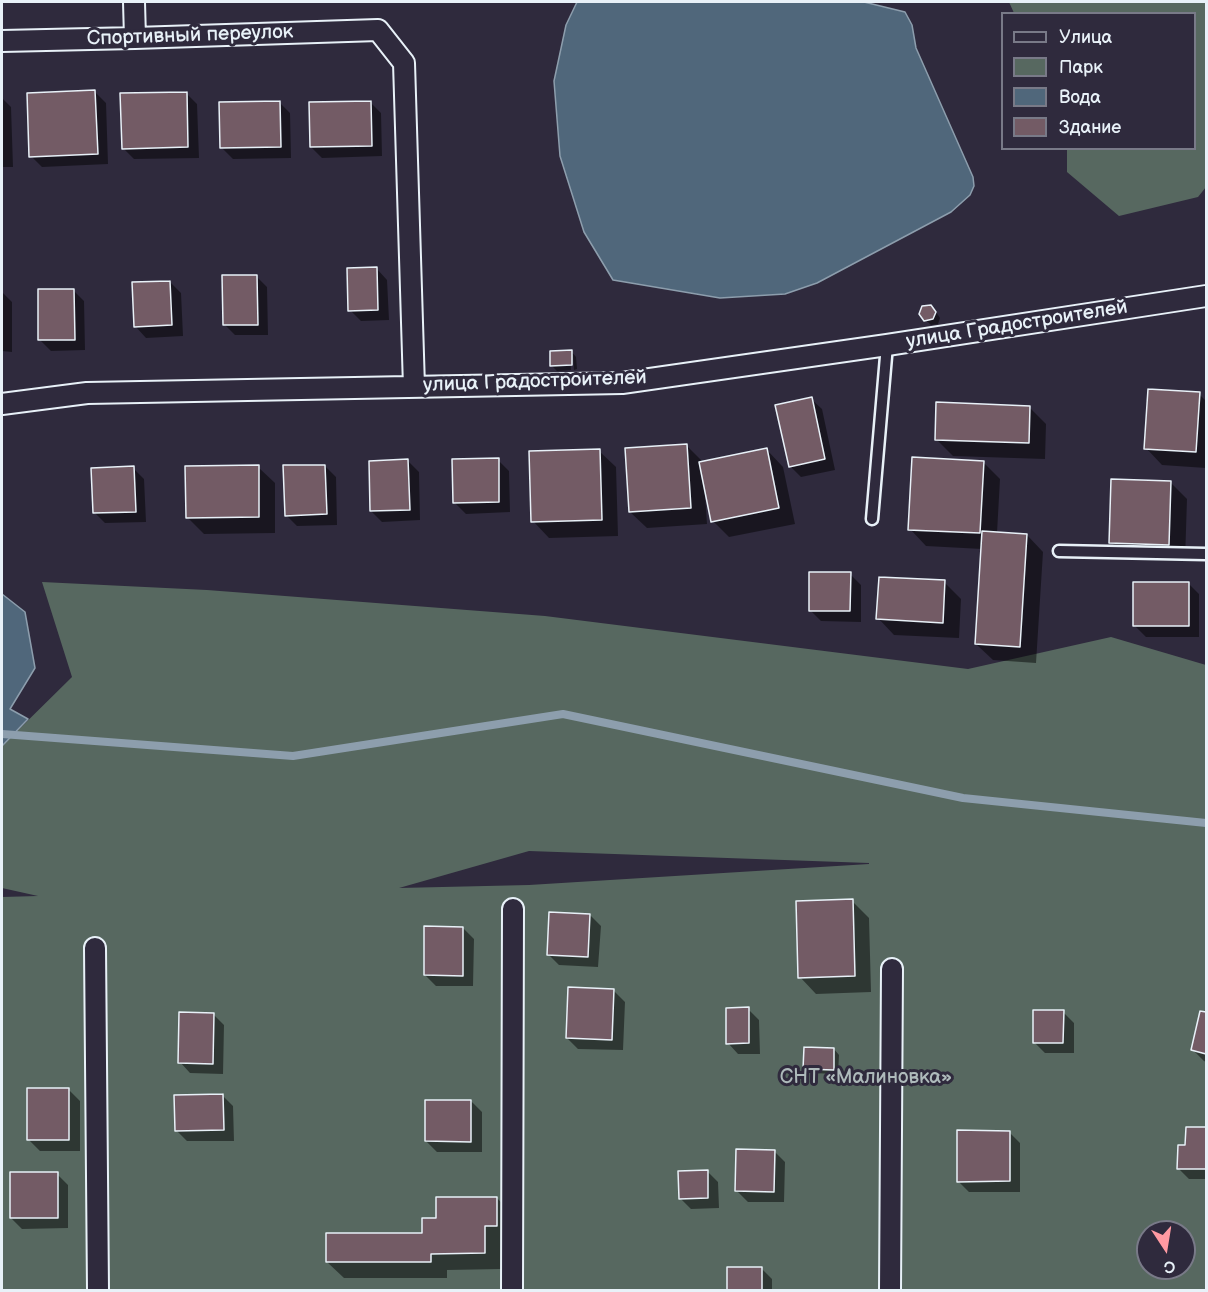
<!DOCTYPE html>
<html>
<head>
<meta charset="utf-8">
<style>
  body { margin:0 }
  #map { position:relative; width:1208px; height:1292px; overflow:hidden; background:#2f2a3d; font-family:"Balsamiq Sans",sans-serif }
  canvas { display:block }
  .frame { position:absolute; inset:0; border:3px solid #e8f1f8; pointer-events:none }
  .legend { position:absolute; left:1001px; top:12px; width:195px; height:138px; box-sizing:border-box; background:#2f2a3d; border:2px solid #797a88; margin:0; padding:8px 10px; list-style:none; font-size:18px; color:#e8f1f8 }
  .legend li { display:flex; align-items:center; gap:12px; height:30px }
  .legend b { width:30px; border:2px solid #797a88 }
  .north { position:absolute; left:1136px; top:1220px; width:60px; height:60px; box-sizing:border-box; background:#2f2a3d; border:2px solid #797a88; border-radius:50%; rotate:168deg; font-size:16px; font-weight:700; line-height:24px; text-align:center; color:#e8f1f8 }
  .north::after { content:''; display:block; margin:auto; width:21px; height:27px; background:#ff9aa2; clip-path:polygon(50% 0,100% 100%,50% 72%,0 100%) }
</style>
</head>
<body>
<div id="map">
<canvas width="1208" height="1292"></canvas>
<div class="frame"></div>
<ul class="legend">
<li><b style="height:8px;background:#2f2a3d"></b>Улица</li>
<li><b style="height:16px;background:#576860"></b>Парк</li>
<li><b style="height:16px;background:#50677b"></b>Вода</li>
<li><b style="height:16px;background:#735b65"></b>Здание</li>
</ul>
<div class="north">С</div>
</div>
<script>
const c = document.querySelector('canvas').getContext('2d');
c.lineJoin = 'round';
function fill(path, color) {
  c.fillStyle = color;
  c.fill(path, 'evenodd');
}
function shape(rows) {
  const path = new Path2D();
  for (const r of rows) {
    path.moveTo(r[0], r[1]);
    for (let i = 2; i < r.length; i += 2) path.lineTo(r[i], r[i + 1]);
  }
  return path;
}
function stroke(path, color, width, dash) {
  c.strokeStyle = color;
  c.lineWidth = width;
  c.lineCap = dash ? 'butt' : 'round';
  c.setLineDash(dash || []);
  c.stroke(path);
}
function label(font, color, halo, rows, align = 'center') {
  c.font = font + ' "Balsamiq Sans",sans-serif';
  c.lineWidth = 6;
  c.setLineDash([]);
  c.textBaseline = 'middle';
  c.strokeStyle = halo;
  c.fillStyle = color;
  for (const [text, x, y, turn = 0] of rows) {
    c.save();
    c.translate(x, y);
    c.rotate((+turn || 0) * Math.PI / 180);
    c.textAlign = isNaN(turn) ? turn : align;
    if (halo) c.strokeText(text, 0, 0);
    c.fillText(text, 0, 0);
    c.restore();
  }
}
const green = shape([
  [1009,2,1206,2,1206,187,1198,197,1119,216,1067,172,1067,149,1194,148,1194,14,1014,13],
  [42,582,207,590,545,616,968,669,1111,637,1206,665,1206,1290,2,1290,2,897,38,896,2,888,2,746,72,677],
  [529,851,869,863,869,864,529,885,399,888],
  [1148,1232,1184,1232,1184,1268,1148,1268]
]);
const water = shape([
  [577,2,864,2,905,12,912,25,916,48,973,177,974,186,970,195,951,212,817,283,785,294,720,298,613,280,584,232,560,156,554,81,566,25,577,2],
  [2,594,25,612,35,668,10,709,28,719,2,746,2,594]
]);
const shadow = shape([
  [95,92,106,103,108,164,42,167,31,156],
  [186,93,197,104,199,158,134,159,123,148],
  [2,98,11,107,13,167,2,167],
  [279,102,290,113,291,158,233,159,222,148],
  [370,102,381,113,382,156,322,158,311,147],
  [377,269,387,280,389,320,361,321,350,310],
  [256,276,267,287,268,335,235,335,224,324],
  [170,282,181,293,183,336,146,338,136,327],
  [73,290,84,301,85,350,51,351,40,340],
  [2,292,12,302,12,352,2,351],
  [936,312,940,318,938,324,931,325,926,320],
  [571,351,576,357,577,369,574,370,573,355,570,355,571,370,557,371,552,366],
  [1199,394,1206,401,1206,468,1162,465,1146,448],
  [811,399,822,409,835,470,801,477,790,466],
  [1029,407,1046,424,1045,459,953,456,936,439],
  [687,446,704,463,767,450,783,467,795,524,729,537,713,521,707,494,705,494,707,524,647,528,630,512],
  [599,451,616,467,618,536,549,538,533,521],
  [498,460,509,471,510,512,466,514,455,503],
  [408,461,419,472,420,520,382,522,371,511],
  [984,463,1000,479,997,533,1027,535,1043,552,1036,663,993,660,976,644,982,549,926,546,910,529],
  [325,466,336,477,337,525,297,526,286,515],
  [258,467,275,483,275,533,204,534,187,517],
  [133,468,144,479,146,522,105,523,94,512],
  [1171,483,1187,499,1185,561,1127,559,1111,542],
  [850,574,861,585,861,622,821,621,810,610],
  [944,582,961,599,959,638,894,635,878,618],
  [1188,583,1199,594,1199,637,1146,637,1135,626],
  [852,901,869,918,871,992,816,994,800,977],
  [590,915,601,926,598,967,559,965,548,954],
  [463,928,474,939,473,986,436,986,425,975],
  [614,991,625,1002,623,1050,578,1049,567,1038],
  [748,1009,759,1020,760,1054,738,1054,728,1043],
  [1063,1012,1074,1023,1074,1053,1045,1053,1034,1042],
  [1201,1012,1206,1014,1206,1062,1204,1061,1193,1050],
  [213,1014,224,1025,223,1074,190,1073,180,1062],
  [834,1049,839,1055,838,1074,810,1073,805,1068],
  [69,1090,80,1101,80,1151,40,1151,29,1140],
  [222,1095,233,1106,234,1141,187,1141,176,1130],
  [471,1101,482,1112,482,1152,437,1152,426,1141],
  [1187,1128,1206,1129,1206,1179,1189,1179,1178,1168,1187,1146],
  [1009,1132,1020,1143,1020,1192,969,1192,958,1181],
  [774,1151,785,1162,784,1202,748,1202,737,1191],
  [707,1171,718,1182,719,1208,691,1209,680,1198],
  [57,1174,68,1185,68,1228,22,1229,11,1218],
  [497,1198,513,1215,513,1242,501,1242,501,1269,447,1270,447,1278,344,1278,327,1262,423,1234,438,1219],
  [761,1268,772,1279,772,1290,729,1290,729,1269]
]);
const stream = shape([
  [2,734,293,756,563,714,963,798,1206,823]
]);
const building = shape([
  [95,90,98,154,29,157,27,93,95,90],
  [187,92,188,147,122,149,120,93,187,92],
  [280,101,281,147,220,148,219,102,280,101],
  [371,101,372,146,310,147,309,102,371,101],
  [377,267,378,310,348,311,347,268,377,267],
  [222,275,257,275,258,325,223,325,222,275],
  [170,281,172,325,134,327,132,282,170,281],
  [38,289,74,289,75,340,38,340,38,289],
  [931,305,936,312,933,319,924,321,919,314,922,306,931,305],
  [572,350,572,365,550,366,550,351,572,350],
  [1148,389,1200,392,1196,452,1144,449,1148,389],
  [812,397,825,459,789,467,775,405,812,397],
  [936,402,1030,406,1029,443,935,440,936,402],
  [687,444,691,508,629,512,625,448,687,444],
  [767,448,779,508,711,522,699,462,767,448],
  [600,449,602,520,531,522,529,451,600,449],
  [912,457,984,461,980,533,908,530,912,457],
  [499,458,499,502,453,503,452,459,499,458],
  [408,459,410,510,370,511,369,461,408,459],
  [259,465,259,517,186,518,185,466,259,465],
  [283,465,325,465,327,514,285,516,283,465],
  [134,466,136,512,93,513,91,468,134,466],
  [1111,479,1171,481,1169,545,1109,543,1111,479],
  [982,531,1027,534,1020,647,975,644,982,531],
  [809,572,851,572,850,611,809,611,809,572],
  [879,577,945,580,943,623,876,619,879,577],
  [1133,582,1189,582,1189,626,1133,626,1133,582],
  [853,899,855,976,798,978,796,901,853,899],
  [549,912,590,914,588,957,547,955,549,912],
  [424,926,463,927,463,976,424,975,424,926],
  [568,987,614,989,612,1040,566,1038,568,987],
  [749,1007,749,1043,726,1044,726,1008,749,1007],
  [1033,1010,1064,1010,1063,1043,1033,1043,1033,1010],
  [1200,1011,1206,1012,1206,1054,1191,1050,1200,1011],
  [179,1012,214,1013,213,1064,178,1063,179,1012],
  [804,1047,834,1048,834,1070,803,1069,804,1047],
  [27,1088,69,1088,69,1140,27,1140,27,1088],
  [223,1094,224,1130,175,1131,174,1095,223,1094],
  [425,1100,471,1100,471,1142,425,1141,425,1100],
  [1186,1127,1206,1127,1206,1169,1177,1169,1178,1145,1185,1145,1186,1127],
  [957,1130,1010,1131,1010,1181,957,1182,957,1130],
  [736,1149,775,1150,774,1192,735,1191,736,1149],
  [708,1170,708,1198,679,1199,678,1171,708,1170],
  [10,1172,58,1172,58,1218,10,1218,10,1172],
  [436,1197,497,1197,497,1226,485,1226,485,1253,431,1254,431,1262,326,1262,326,1233,422,1233,422,1218,436,1218,436,1197],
  [727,1267,762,1267,762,1290,727,1290,727,1267]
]);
const service = shape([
  [872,519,887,345],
  [1059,551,1206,554]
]);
const minor = shape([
  [134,2,135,38],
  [2,41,135,38,378,30,404,63,414,387],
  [2,404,87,393,622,383,887,345,1206,296],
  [95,948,98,1290],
  [512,1290,513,909],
  [890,1290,892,969]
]);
const streetNames = [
  ["Спортивный переулок",190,36,-2],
  ["улица Градостроителей",1017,325,-9],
  ["улица Градостроителей",535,382,-2]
];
const parkNames = [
  ["СНТ «Малиновка»",866,1078]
];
fill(green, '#576860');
fill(water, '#50677b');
stroke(water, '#8d9ead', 1.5);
fill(shadow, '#0007');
stroke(stream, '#8d9ead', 8);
fill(building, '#735b65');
stroke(building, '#e8f1f8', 1.5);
stroke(service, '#e8f1f8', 15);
stroke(minor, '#e8f1f8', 24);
stroke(service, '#2f2a3d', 10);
stroke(minor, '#2f2a3d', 20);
label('20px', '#e8f1f8', '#2f2a3d', streetNames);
label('20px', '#aebabb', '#2f2a3d', parkNames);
</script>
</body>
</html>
